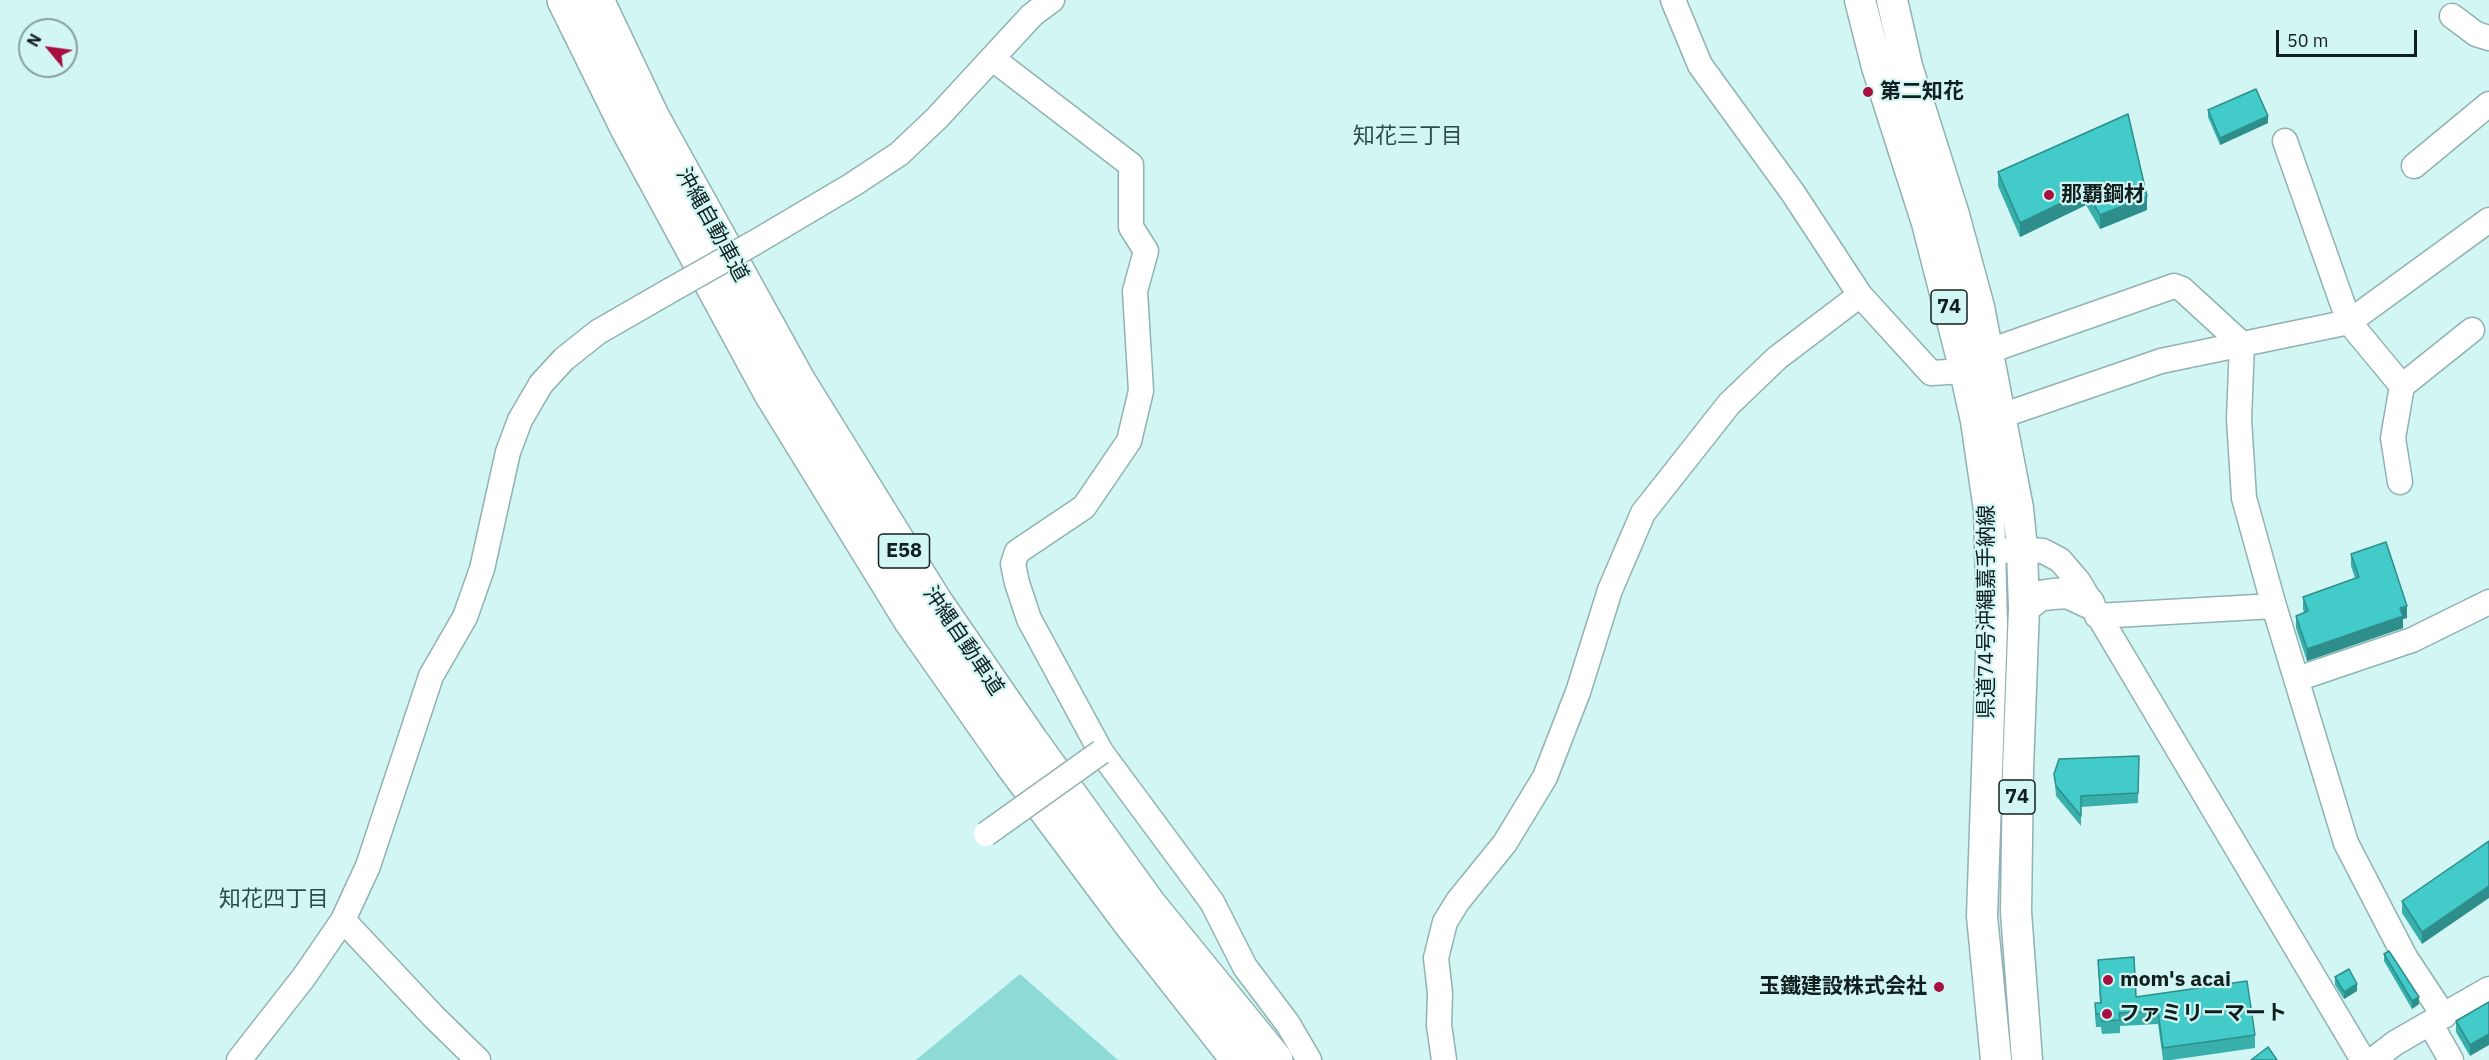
<!DOCTYPE html>
<html>
<head>
<meta charset="utf-8">
<style>
  body { margin:0 }
  #map { position:relative; width:2489px; height:1060px; overflow:hidden; background:#d2f6f4; font-family:"IBM Plex Sans",sans-serif }
  canvas { display:block }
  .north { position:absolute; left:18px; top:18px; width:60px; height:60px; box-sizing:border-box; background:#d2f6f4; border:2px solid #85a09e; border-radius:50%; rotate:299deg; font-size:16px; font-weight:700; line-height:24px; text-align:center; color:#111f1e }
  .north::after { content:''; display:block; margin:auto; width:21px; height:27px; background:#a8113f; clip-path:polygon(50% 0,100% 100%,50% 72%,0 100%) }
  .scale { position:absolute; left:2276px; top:30px; width:141px; height:27px; box-sizing:border-box; border:3px solid #111f1e; border-top:0; padding-left:8px; font-size:18px; line-height:21px; white-space:nowrap; color:#111f1e; -webkit-text-stroke:4px #d2f6f4; paint-order:stroke }
</style>
</head>
<body>
<div id="map">
<canvas width="2489" height="1060"></canvas>
<div class="north">N</div>
<div class="scale">50 m</div>
</div>
<script>
const c = document.querySelector('canvas').getContext('2d');
c.lineJoin = 'round';
function fill(path, color) {
  c.fillStyle = color;
  c.fill(path, 'evenodd');
}
function shape(rows) {
  const path = new Path2D();
  for (const r of rows) {
    path.moveTo(r[0], r[1]);
    for (let i = 2; i < r.length; i += 2) path.lineTo(r[i], r[i + 1]);
  }
  return path;
}
function stroke(path, color, width, dash) {
  c.strokeStyle = color;
  c.lineWidth = width;
  c.lineCap = dash ? 'butt' : 'round';
  c.setLineDash(dash || []);
  c.stroke(path);
}
function label(font, color, halo, rows, align = 'center') {
  c.font = font + ' "IBM Plex Sans","Noto Sans JP",sans-serif';
  c.lineWidth = 4.5;
  c.setLineDash([]);
  c.textBaseline = 'middle';
  c.strokeStyle = halo;
  c.fillStyle = color;
  for (const [text, x, y, turn = 0] of rows) {
    c.save();
    c.translate(x, y);
    c.rotate((+turn || 0) * Math.PI / 180);
    c.textAlign = isNaN(turn) ? turn : align;
    if (halo) c.strokeText(text, 0, 0);
    c.fillText(text, 0, 0);
    c.restore();
  }
}
const green = shape([
  [1020,974,1118,1060,916,1060]
]);
const minor = shape([
  [1673,0,1700,65,1793,193,1860,295,1931,373,1965,371],
  [2452,16,2476,34,2489,38],
  [993,59,1131,165,1131,227,1146,251,1135,291,1141,391,1129,441,1084,507,1017,552,1013,564,1017,583,1029,619,1101,752,1212,902,1245,967,1288,1024,1309,1060],
  [2285,141,2349,322,2402,386],
  [2414,166,2489,104],
  [754,243,852,185,899,154,937,118,1032,15,1052,0],
  [1989,351,2174,286,2182,289,2242,344,2239,419,2244,498,2274,606,2346,843,2405,957,2444,1016],
  [2001,416,2161,361,2349,322,2489,220],
  [2400,482,2393,438,2402,386,2472,330],
  [1991,552,2022,549,2043,551,2060,560,2078,581,2363,1060],
  [2097,616,2274,606],
  [2297,679,2412,640,2489,602],
  [343,920,434,1017,478,1060],
  [2430,1023,2451,1060],
  [239,1060,304,977,343,920,368,866,431,676,465,617,482,569,508,452,520,420,541,384,564,359,598,332,671,290],
  [1444,1060,1439,1025,1440,993,1436,958,1445,922,1458,901,1505,843,1545,777,1578,692,1610,590,1643,513,1729,404,1777,358,1860,295],
  [2373,1060,2395,1043,2489,989]
]);
const major = shape([
  [1860,0,1877,67,1927,223,1965,371,1976,421,1989,510,1992,625,1982,916,1996,1060],
  [1892,0,1907,66,1954,215,1979,307,2018,508,2022,549,2024,608,2018,769,2016,912,2027,1060],
  [2024,608,2039,596,2053,594,2068,593,2089,603]
]);
const highway = shape([
  [564,0,628,130,770,392,911,621,1010,762,1127,919,1238,1060],
  [597,0,653,118,798,380,935,601,1032,742,1149,904,1276,1060]
]);
const minorBridge = shape([
  [671,290,754,243],
  [986,834,1101,752]
]);
const wall = shape([
  [2208,110,2268,123,2220,145,2208,117],
  [2128,114,2147,210,2100,229,2086,205,2020,237,1998,186,1998,172],
  [2351,554,2407,618,2403,619,2403,628,2307,661,2296,628,2296,616,2304,613,2303,609,2303,597,2355,578,2351,566],
  [2139,756,2138,803,2081,807,2081,826,2056,796,2054,774],
  [2489,841,2422,944,2402,913,2402,901],
  [2384,954,2419,1004,2412,1009,2384,961],
  [2098,960,2136,997,2255,1035,2255,1048,2171,1060,2163,1060,2158,1024,2120,1026,2120,1033,2102,1034,2101,1027,2096,1027,2095,1016,2095,1003,2100,1003],
  [2335,977,2357,991,2344,999,2335,985],
  [2489,1002,2470,1056,2456,1032,2456,1021]
]);
const shadedWall = shape([
  [2268,116,2268,123,2220,145,2220,138],
  [2086,191,2086,205,2020,237,2020,223],
  [2147,196,2147,210,2100,229,2100,215],
  [2407,606,2407,618,2403,619,2403,628,2307,661,2307,649],
  [2489,886,2489,898,2422,944,2422,932],
  [2357,984,2357,991,2344,999,2344,992],
  [2419,997,2419,1004,2412,1009,2412,1001],
  [2489,1034,2489,1045,2470,1056,2470,1045]
]);
const building = shape([
  [2256,89,2268,116,2220,138,2208,110,2256,89],
  [2128,114,2147,196,2100,215,2086,191,2020,223,1998,172,2128,114],
  [2386,542,2407,606,2400,608,2403,616,2307,649,2296,616,2308,611,2303,597,2359,577,2351,554,2386,542],
  [2139,756,2138,793,2081,796,2081,816,2056,786,2054,774,2059,759,2139,756],
  [2489,841,2489,886,2422,932,2402,901,2489,841],
  [2389,951,2419,997,2412,1001,2384,954,2389,951],
  [2134,957,2136,997,2247,981,2255,1035,2163,1048,2158,1011,2119,1013,2120,1020,2102,1021,2101,1014,2096,1014,2095,1003,2101,1003,2098,960,2134,957],
  [2349,969,2357,984,2344,992,2335,977,2349,969],
  [2489,1002,2489,1034,2470,1045,2456,1021,2489,1002],
  [2268,1047,2277,1060,2251,1060,2268,1047]
]);
const markers = [
  [1868,92,6,"#a8113f"],
  [2049,195,6,"#a8113f"],
  [2108,980,6,"#a8113f"],
  [1939,987,6,"#a8113f"],
  [2107,1014,6,"#a8113f"]
];
const shields = [
  [1949,307,36],
  [904,551,51],
  [2017,797,36]
];
const shieldNames = [
  ["74",1949,307],
  ["E58",904,551],
  ["74",2017,797]
];
const poiNames = [
  ["第二知花",1880,92],
  ["那覇鋼材",2061,195],
  ["mom's acai",2120,980],
  ["玉鐵建設株式会社",1927,987,"right"],
  ["ファミリーマート",2119,1014]
];
const streetNames = [
  ["沖縄自動車道",712,225,61],
  ["県道74号沖縄嘉手納線",1987,612,-90],
  ["沖縄自動車道",963,641,56]
];
const neighbourhoodNames = [
  ["知花三丁目",1408,137],
  ["知花四丁目",274,900]
];
fill(green, '#8ddad7');
stroke(minor, '#90b2b1', 27);
stroke(major, '#90b2b1', 33);
stroke(highway, '#90b2b1', 36);
stroke(minor, '#fff', 24);
stroke(major, '#fff', 30);
stroke(highway, '#fff', 33);
stroke(minorBridge, '#90b2b1', 27, []);
stroke(minorBridge, '#fff', 24);
fill(wall, '#39afac');
fill(shadedWall, '#2e8e8c');
fill(building, '#42cbc8');
stroke(building, '#2e8e8c', 1.5);
for (const [x, y, r, color] of markers) {
  const dot = new Path2D();
  dot.arc(x, y, r, 0, 2 * Math.PI);
  c.fillStyle = color;
  c.fill(dot);
  stroke(dot, '#d2f6f4', 2);
}
for (const [x, y, w] of shields) {
  const box = new Path2D();
  box.roundRect(x - w / 2, y - 17, w, 34, 4.5);
  c.fillStyle = '#d2f6f4';
  c.fill(box);
  stroke(box, '#111f1e', 1.5);
}
label('bold 20px', '#111f1e', null, shieldNames);
label('bold 21px', '#111f1e', '#d2f6f4', poiNames, 'left');
label('21px', '#111f1e', '#d2f6f4', streetNames);
label('22px', '#2c4c4a', '#d2f6f4', neighbourhoodNames);
</script>
</body>
</html>
